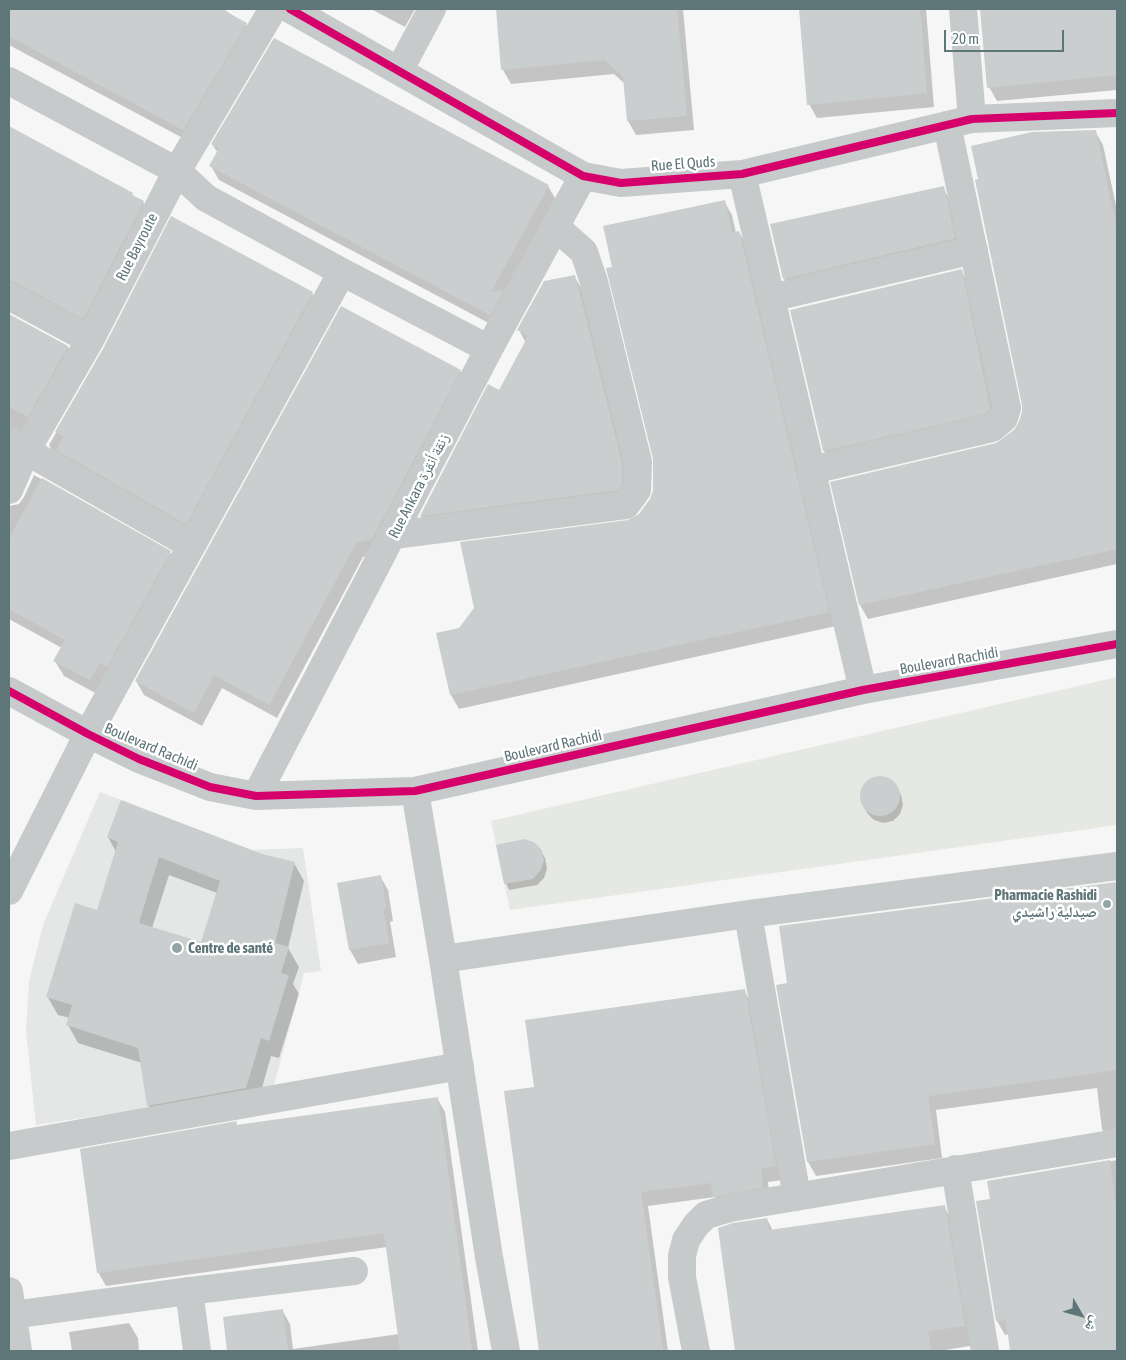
<!DOCTYPE html>
<html>
<head>
<meta charset="utf-8">
<style>
  body { margin:0 }
  #map { position:relative; width:1126px; height:1360px; overflow:hidden; background:#f6f6f6; font-family:"Asap Condensed","Noto Naskh Arabic",sans-serif }
  canvas { display:block }
  .frame { position:absolute; inset:0; border:10px solid #5f7679; pointer-events:none }
  .north { position:absolute; left:1056px; top:1290px; width:50px; height:50px; -webkit-text-stroke:4px #fff; paint-order:stroke; rotate:128deg; font-size:14px; font-weight:700; line-height:20px; text-align:center; color:#5f7679 }
  .north::after { content:''; display:block; margin:auto; width:18px; height:22px; background:#5f7679; clip-path:polygon(50% 0,100% 100%,50% 72%,0 100%) }
  .scale { position:absolute; left:944px; top:30px; width:120px; height:22px; box-sizing:border-box; border:2px solid #5f7679; border-top:0; padding-left:6px; font-size:15px; line-height:18px; white-space:nowrap; color:#5f7679; -webkit-text-stroke:4px #fff; paint-order:stroke }
</style>
</head>
<body>
<div id="map">
<canvas width="1126" height="1360"></canvas>
<div class="frame"></div>
<div class="north">ش</div>
<div class="scale">20 m</div>
</div>
<script>
const c = document.querySelector('canvas').getContext('2d');
c.lineJoin = 'round';
function fill(path, color) {
  c.fillStyle = color;
  c.fill(path, 'evenodd');
}
function shape(rows) {
  const path = new Path2D();
  for (const r of rows) {
    if (r.length === 3) {
      path.moveTo(r[0] + r[2], r[1]);
      path.arc(r[0], r[1], r[2], 0, 2 * Math.PI);
      continue;
    }
    path.moveTo(r[0], r[1]);
    for (let i = 2; i < r.length; i += 2) path.lineTo(r[i], r[i + 1]);
  }
  return path;
}
function stroke(path, color, width, dash) {
  c.strokeStyle = color;
  c.lineWidth = width;
  c.lineCap = dash ? 'butt' : 'round';
  c.setLineDash(dash || []);
  c.stroke(path);
}
function label(font, color, halo, rows, align = 'center') {
  c.font = font + ' "Asap Condensed","Noto Naskh Arabic",sans-serif';
  c.lineWidth = 5;
  c.setLineDash([]);
  c.textBaseline = 'middle';
  c.strokeStyle = halo;
  c.fillStyle = color;
  for (const [text, x, y, turn = 0] of rows) {
    c.save();
    c.translate(x, y);
    c.rotate((+turn || 0) * Math.PI / 180);
    c.textAlign = isNaN(turn) ? turn : align;
    if (halo) c.strokeText(text, 0, 0);
    c.fillText(text, 0, 0);
    c.restore();
  }
}
const built = shape([
  [100,792,252,850,303,848,321,971,304,973,273,1089,36,1125,26,1031,29,981,43,925]
]);
const green = shape([
  [1117,677,1117,825,510,910,491,821]
]);
const shadow = shape([
  [9,9,223,9,246,24,254,38,192,143,9,45],
  [371,9,415,9,405,27],
  [497,9,683,9,694,130,636,135,628,121,625,84,614,74,511,84,503,70],
  [800,9,926,9,934,107,817,118,809,104],
  [981,9,1117,9,1117,90,997,101,989,87],
  [9,128,132,194,135,198,143,202,152,218,92,333,9,299],
  [1095,131,1103,145,1117,210,1117,564,868,619,860,605,996,444,1015,430,1023,413],
  [212,144,548,186,556,200,498,328,219,180,211,166,218,153],
  [943,188,951,202,962,252,792,293,784,279],
  [724,201,732,215,736,233,739,232,747,246,836,626,459,709,451,695,438,634,460,629,639,515,651,500,654,491,654,458,614,268],
  [961,270,969,284,998,423,832,465,824,451,791,311],
  [574,276,590,302,637,491,436,542,421,516,489,386,500,392,526,343,519,330],
  [312,293,320,307,194,537,57,459,49,445,105,348],
  [9,315,68,347,76,362,29,444,9,444],
  [460,371,468,385,380,553,363,557,277,718,222,688,202,726,144,695,136,681],
  [34,475,170,552,179,568,99,695,64,676,55,661,62,648,9,619,9,506,19,504,24,497],
  [881,777,890,780,897,788,901,795,903,805,900,814,893,821,883,823,874,820,867,813,863,805,861,796,863,786,871,779],
  [108,837,261,855,294,863,304,881,288,948,299,967,293,984,299,994,279,1058,271,1056,257,1106,159,1123,148,1105,142,1063,78,1043,68,1025,70,1018,58,1015,47,996,98,912,116,852],
  [169,875,217,893,202,944,152,928],
  [541,851,545,858,547,869,544,878,537,885,509,890,506,883],
  [380,876,388,890,393,921,390,922,396,957,358,964,350,950,339,884],
  [1117,883,1117,1143,1110,1144,1102,1129,1097,1088,936,1110,942,1158,816,1176,808,1162,781,927],
  [744,991,753,1005,783,1180,768,1182,770,1201,723,1210,715,1197,648,1206,668,1351,540,1351,505,1092,535,1088],
  [437,1098,445,1112,478,1351,228,1351,224,1318,282,1310,290,1324,293,1349,399,1334,387,1247,106,1286,98,1272,236,1123,238,1126],
  [1117,1160,1117,1351,1012,1351,1009,1334,1005,1335,997,1321,991,1200,989,1182],
  [944,1207,956,1227,976,1345,939,1351,736,1351,719,1229,767,1219,773,1231],
  [129,1323,138,1338,139,1351,72,1351,69,1332]
]);
const building = shape([
  [9,9,221,9,247,23,183,130,9,36],
  [496,9,677,9,687,116,627,121,623,77,605,60,501,70],
  [799,9,920,9,927,93,807,105],
  [980,9,1117,9,1117,75,987,88],
  [274,38,549,185,491,292,504,290,490,315,209,166,219,148,211,144],
  [9,126,133,193,132,195,144,201,83,319,16,282,9,280],
  [1096,130,1117,230,1117,549,859,605,830,482,996,443,1014,430,1019,422,1022,412,1022,405,975,180,978,179,971,146,1032,132],
  [944,186,955,238,783,279,770,224],
  [725,200,732,233,739,231,829,612,450,695,436,633,459,628,474,608,460,542,628,520,639,514,650,499,653,491,653,459,606,268,612,267,603,226],
  [171,216,313,292,186,524,56,450,64,436,55,432,104,347],
  [962,269,990,409,985,414,823,451,790,310],
  [575,275,622,464,622,485,617,490,420,516,488,384,499,390,528,336,517,330,544,281],
  [341,306,461,370,372,539,356,543,269,705,214,675,194,713,135,681],
  [9,314,68,346,28,417,9,407],
  [42,478,171,551,107,667,100,663,90,680,53,661,65,640,9,609,9,539],
  [880,796,20],
  [121,800,262,854,295,862,275,943,289,947,281,973,289,975,269,1041,261,1038,246,1088,147,1106,138,1048,66,1025,72,1005,46,997,75,903,97,910,118,842,107,837],
  [159,857,220,881,201,942,139,923],
  [524,839,534,842,542,850,544,861,540,871,533,879,504,884,496,845],
  [381,875,386,907,383,908,389,943,349,950,337,883],
  [1117,882,1117,1070,928,1096,935,1144,807,1162,776,985,787,983,779,926],
  [745,989,776,1166,761,1169,763,1187,713,1197,711,1183,641,1192,663,1351,539,1351,504,1091,534,1087,525,1020],
  [438,1097,472,1351,400,1351,384,1233,97,1273,80,1149,237,1121,236,1125],
  [1110,1160,1117,1216,1117,1351,1010,1351,1006,1320,996,1321,976,1201,990,1199,987,1181],
  [945,1205,965,1326,928,1331,931,1351,735,1351,718,1228,733,1223,767,1218,769,1230],
  [283,1309,288,1351,227,1351,223,1317]
]);
const street = shape([
  [290,9,583,176,621,183,742,174,972,119,1117,113],
  [963,9,972,119],
  [399,71,432,9],
  [9,81,177,171,206,198,342,272,489,349],
  [742,174,863,690],
  [9,296,90,340],
  [771,298,974,250],
  [9,441,191,545],
  [812,470,992,428,1004,418,1007,408,947,125],
  [9,490,26,451,90,340,177,171,273,9],
  [394,535,626,505,637,490,638,462,594,282,584,252,556,227],
  [9,691,88,734,139,759,210,787,256,796,415,791,863,690,1117,644],
  [415,791,443,959,489,1257,506,1351],
  [256,796,489,349,583,176],
  [9,891,88,734,342,272],
  [748,914,797,1197],
  [443,959,748,914,1117,866],
  [9,1146,460,1066],
  [955,1169,985,1351],
  [9,1291,18,1351],
  [189,1291,197,1351],
  [12,1315,189,1291,354,1271],
  [696,1351,682,1277,682,1256,686,1240,696,1225,706,1215,730,1208,1117,1143]
]);
const cycleway = shape([
  [290,9,583,176,621,183,742,174,972,119,1117,113],
  [9,691,88,734,139,759,210,787,256,796,415,791,863,690,1117,644]
]);
const markers = [
  [1107,904,5,"#94a3a5"],
  [177,948,6,"#94a3a5"]
];
const streetNames = [
  ["Rue El Quds",683,164,-4],
  ["Rue Bayroute",137,247,-63],
  ["Rue Ankara زنقة أنقرة",419,486,-63],
  ["Boulevard Rachidi",949,661,-10],
  ["Boulevard Rachidi",553,746,-13],
  ["Boulevard Rachidi",151,747,23]
];
const poiNames = [
  ["Pharmacie Rashidi",1097,895],
  ["صيدلية راشيدي",1097,912],
  ["Centre de santé",188,948,"left"]
];
fill(built, '#e4e7e6');
fill(green, '#e6e8e3');
fill(shadow, '#0003');
fill(building, '#cbcece');
stroke(street, '#c7caca', 28);
stroke(cycleway, '#d6006c', 8);
for (const [x, y, r, color] of markers) {
  const dot = new Path2D();
  dot.arc(x, y, r, 0, 2 * Math.PI);
  c.fillStyle = color;
  c.fill(dot);
  stroke(dot, '#fff', 2);
}
label('15px', '#5f7679', '#fff', streetNames);
label('bold 15px', '#5f7679', '#fff', poiNames, 'right');
</script>
</body>
</html>
